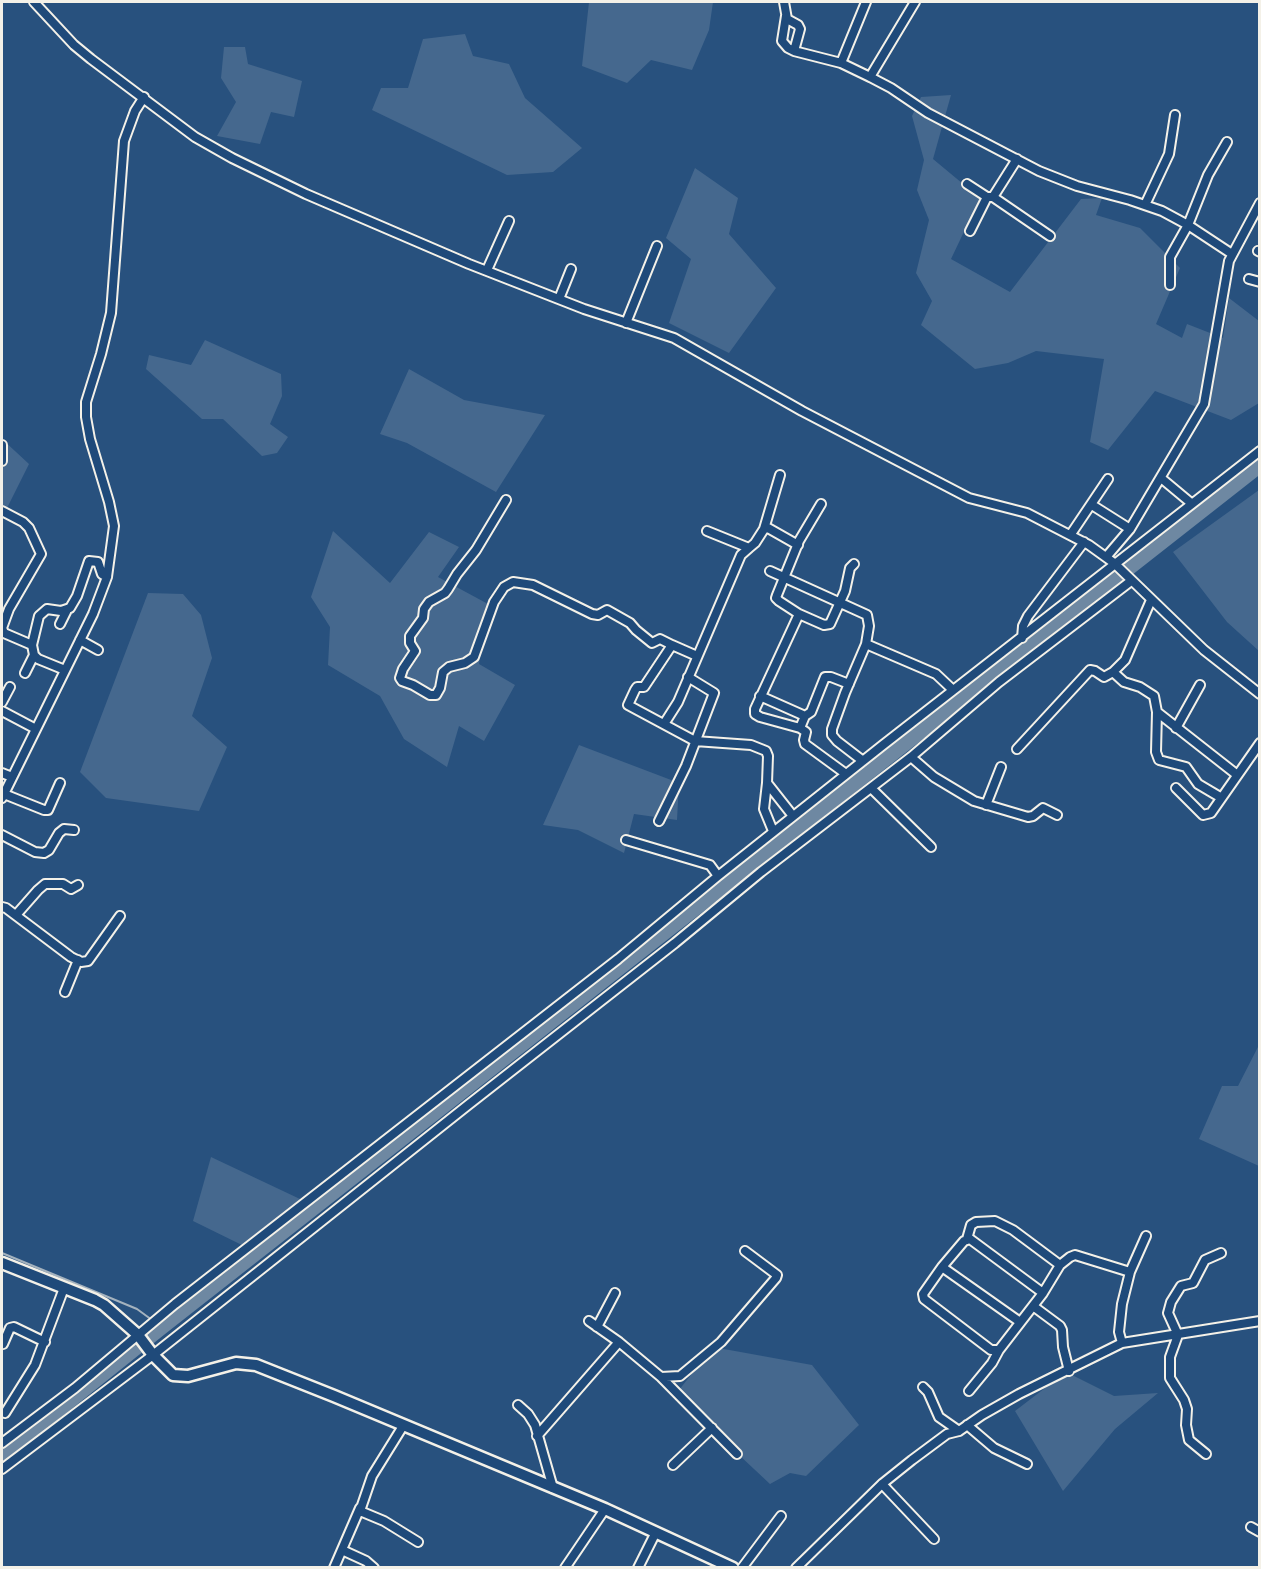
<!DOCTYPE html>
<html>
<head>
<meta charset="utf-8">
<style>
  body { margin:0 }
  #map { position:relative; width:1261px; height:1569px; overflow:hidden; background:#28517e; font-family:"Shantell Sans",sans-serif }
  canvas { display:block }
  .frame { position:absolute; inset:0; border:3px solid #f4f1e8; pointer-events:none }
</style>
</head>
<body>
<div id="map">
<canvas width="1261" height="1569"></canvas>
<div class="frame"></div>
</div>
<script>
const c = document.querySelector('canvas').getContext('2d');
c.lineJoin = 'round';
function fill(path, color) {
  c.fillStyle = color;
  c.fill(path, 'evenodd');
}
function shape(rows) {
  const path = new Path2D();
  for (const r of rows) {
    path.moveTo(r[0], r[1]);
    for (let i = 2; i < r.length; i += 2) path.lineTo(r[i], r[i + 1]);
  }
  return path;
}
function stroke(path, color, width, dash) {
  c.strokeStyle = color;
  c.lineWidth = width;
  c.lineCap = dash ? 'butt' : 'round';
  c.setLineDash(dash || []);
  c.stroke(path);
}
const green = shape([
  [589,2,713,2,709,30,692,70,651,60,627,83,582,66],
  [465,34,473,56,509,64,525,98,582,148,553,172,507,175,372,110,381,88,408,88,423,39],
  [224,47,245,47,248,64,302,81,294,117,271,112,260,144,217,136,236,102,221,78],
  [951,95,933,159,980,198,951,259,1010,292,1081,199,1102,198,1096,215,1140,228,1180,268,1156,324,1182,338,1187,324,1223,338,1229,298,1259,321,1259,403,1231,420,1155,391,1108,450,1090,442,1104,359,1036,351,1008,363,975,369,921,325,932,301,916,273,929,220,917,190,924,160,912,116,921,97],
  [695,168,738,198,729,234,776,288,729,353,669,323,691,259,666,238],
  [205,340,281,374,282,396,270,424,288,437,277,453,262,456,223,419,202,419,146,369,149,355,191,365],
  [409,369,464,400,545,415,496,492,407,443,380,434],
  [2,439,29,464,6,510,2,508],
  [1259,490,1259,651,1227,622,1173,552],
  [333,531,390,583,429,532,459,547,438,577,488,604,479,664,515,685,484,741,459,726,447,767,404,739,380,696,328,665,330,627,311,597],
  [148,593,183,594,201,615,212,658,192,716,227,747,199,811,106,798,80,772],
  [579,745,679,783,677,820,634,814,624,853,578,830,543,825],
  [1259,1045,1259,1166,1199,1139,1222,1086,1238,1086],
  [211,1157,300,1199,248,1248,193,1221],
  [713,1347,812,1365,859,1425,806,1476,790,1473,770,1484,675,1395],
  [1066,1372,1114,1396,1158,1393,1115,1429,1063,1491,1015,1411]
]);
const stream = shape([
  [2,1253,137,1309,152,1320]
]);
const river = shape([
  [2,1455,162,1327,1260,465]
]);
const minor = shape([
  [34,2,74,45,91,59,195,137,232,158,306,194,469,264,584,309,674,338,802,411,969,498,1027,513,1089,545,1114,563,1204,650,1260,694],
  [784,2,787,19,798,25,800,29,794,51,841,63,870,77,891,88,928,113,1039,171,1077,186,1130,200,1162,211,1188,225,1232,254],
  [786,16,782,41,788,48,794,51],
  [841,63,866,2],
  [870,77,915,2],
  [967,184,987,197,993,197,1017,159],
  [993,197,1050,236],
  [1145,205,1169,154,1175,115],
  [970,231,987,197],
  [1258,251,1260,252],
  [487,270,509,221],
  [1249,279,1260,282],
  [1170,285,1170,257,1188,225,1208,175,1227,142],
  [559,299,571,269],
  [626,323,657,246],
  [2,445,2,461],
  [1161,478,1191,503],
  [506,500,476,550,457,574,448,589,445,593,429,602,424,609,423,618,410,636,410,643,415,651,403,669,400,678,402,681,413,685,430,695,436,695,440,688,443,672,449,667,465,663,474,657,494,602,504,587,513,582,533,585,592,614,598,615,607,610,630,623,636,630,652,643,660,639,672,645,644,687,637,687,635,690,628,705,695,741,751,745,766,751,768,756,767,783,793,816],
  [1092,505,1130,529],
  [2,511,23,522,29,528,41,554,9,609,2,628,4,633,32,645],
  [764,529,780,475],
  [707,531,749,548,755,543,764,529,768,528,798,545],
  [1071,534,1108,479],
  [1107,556,1130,529,1204,404,1229,261,1260,203],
  [770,571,867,615,869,626,866,644,845,693,832,729,832,735,837,741,863,761],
  [799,614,779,601,776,598,777,595,799,541,821,504],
  [60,624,67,610],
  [1022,638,1023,626,1028,616,1084,542],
  [80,640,98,650],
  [866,644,936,674,953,690],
  [672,645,697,656],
  [65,670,38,659,34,655,32,645,39,616,47,609,61,611,70,608,77,596,89,561,98,562,102,574,107,577],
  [1113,672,1124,682,1140,687,1154,696,1157,712,1236,774],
  [25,673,34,655],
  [760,696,805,716,800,728,806,732,804,740,805,744,846,774],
  [2,702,10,687],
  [2,711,36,729],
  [1157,712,1156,752,1159,760,1186,767,1198,784,1220,797],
  [805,716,811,712,825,677,831,677,849,684],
  [664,724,678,702,741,555,749,548],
  [800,728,760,717,755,714,755,709,799,614,824,625,830,624,845,591,850,568,854,564],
  [1176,728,1200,685],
  [1017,749,1090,670,1095,671,1104,677,1113,672,1125,660,1151,600],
  [911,757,934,777,974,801,1028,817,1033,816,1043,808,1057,815],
  [2,773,12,777],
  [767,783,764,809,773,831],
  [871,788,931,847],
  [1176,788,1203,815,1211,813,1260,743],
  [4,794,44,810,48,810,60,783],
  [2,798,93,614,107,577,114,526,109,502,90,439,86,417,86,402,101,354,111,313,124,141,135,111,144,97],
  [986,805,1001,767],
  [659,821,686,766,714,693,688,677],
  [2,835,35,852,44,853,49,850,59,833,64,829,74,830],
  [626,840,710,865,718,876],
  [2,907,6,908,71,957,81,962,88,961,120,916],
  [16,915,38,890,45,884,63,884,71,889,78,885],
  [65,992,78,960],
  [1060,1265,1070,1257,1075,1255,1130,1272,1122,1304,1119,1332,1122,1343],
  [942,1267,923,1294,924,1299,991,1350,999,1350,1043,1293,1060,1265,1013,1230,995,1221,976,1222,971,1225,967,1239],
  [1130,1272,1146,1236],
  [1033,1306,1060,1326,1062,1330,1063,1347,1069,1371],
  [1020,1322,942,1267,964,1241,970,1239,1043,1293],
  [597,1327,615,1293],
  [619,1342,661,1377,680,1376,721,1342,776,1278,777,1275,745,1251],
  [3,1344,10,1328,14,1327,45,1342],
  [661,1377,737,1454],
  [923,1387,928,1392,939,1417,959,1431],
  [969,1391,992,1363,999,1350],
  [518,1405,528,1414,535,1425,553,1488],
  [5,1413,35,1365,64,1288],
  [967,1425,994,1448,1027,1464],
  [403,1426,372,1476,360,1511,384,1521,418,1542],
  [537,1436,619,1342,589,1321],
  [2,1443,75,1388,175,1304,618,959,718,876,883,745,1260,451],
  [1206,1454,1189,1440,1186,1425,1187,1409,1184,1400,1170,1378,1170,1357,1178,1335,1168,1313,1171,1302,1181,1286,1193,1283,1205,1260,1221,1253],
  [673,1465,712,1428],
  [2,1469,153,1355,468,1105,675,943,761,872,911,757,999,682,1131,581],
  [882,1484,934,1539],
  [1251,1527,1260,1532],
  [342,1550,366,1561,374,1568],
  [334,1568,360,1508],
  [565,1568,605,1509],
  [638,1568,656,1532],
  [742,1568,781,1516],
  [796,1568,882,1484,912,1460,947,1434,959,1431,982,1415,1019,1394,1122,1343,1260,1321]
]);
const secondary = shape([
  [2,1263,95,1300,104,1305,138,1335,153,1355,173,1375,188,1376,236,1363,256,1365,334,1396,605,1509,733,1568]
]);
fill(green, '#45688e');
stroke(stream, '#a4b2be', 2);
stroke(river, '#6e88a2', 15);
stroke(minor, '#f4f1e8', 12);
stroke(secondary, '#f4f1e8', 15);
stroke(minor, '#1f4a7a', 8);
stroke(secondary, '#1f4a7a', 10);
</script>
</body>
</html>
